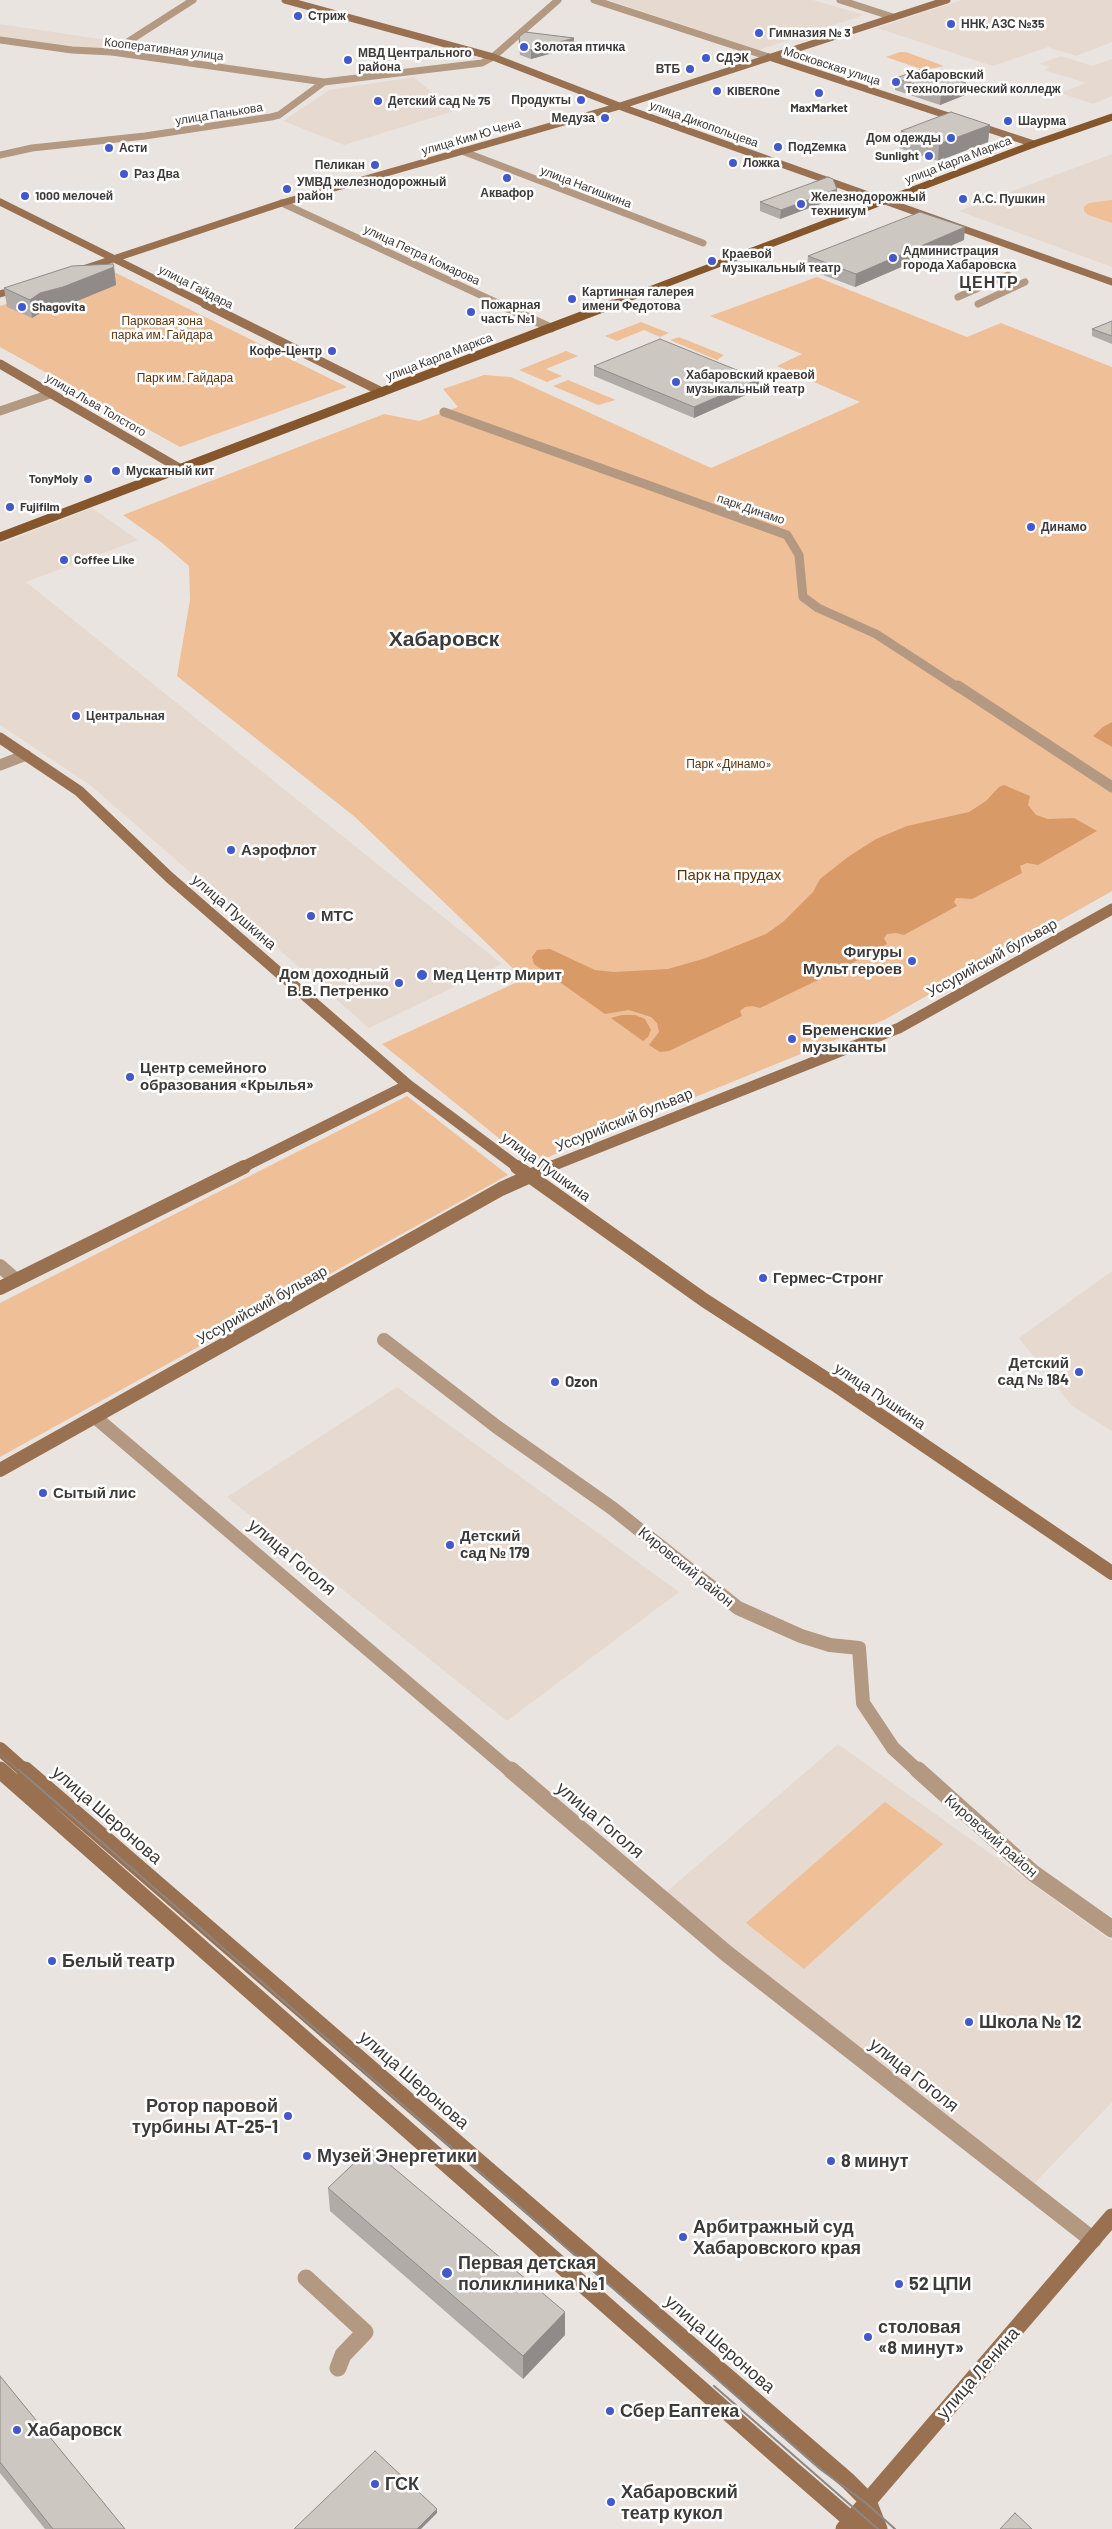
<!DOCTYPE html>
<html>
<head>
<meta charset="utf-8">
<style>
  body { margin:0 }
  canvas { display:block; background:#eae4e0 }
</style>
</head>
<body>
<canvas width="1112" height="2529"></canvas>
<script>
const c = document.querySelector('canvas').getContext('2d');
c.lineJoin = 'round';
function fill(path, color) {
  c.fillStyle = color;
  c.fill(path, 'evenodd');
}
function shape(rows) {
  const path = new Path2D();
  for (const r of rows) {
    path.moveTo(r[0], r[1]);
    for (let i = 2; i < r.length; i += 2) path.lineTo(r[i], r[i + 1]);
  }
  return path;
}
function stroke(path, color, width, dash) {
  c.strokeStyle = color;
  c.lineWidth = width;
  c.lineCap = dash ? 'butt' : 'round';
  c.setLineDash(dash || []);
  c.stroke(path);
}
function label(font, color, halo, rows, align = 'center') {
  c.font = font + ' Barlow,sans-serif';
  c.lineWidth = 5;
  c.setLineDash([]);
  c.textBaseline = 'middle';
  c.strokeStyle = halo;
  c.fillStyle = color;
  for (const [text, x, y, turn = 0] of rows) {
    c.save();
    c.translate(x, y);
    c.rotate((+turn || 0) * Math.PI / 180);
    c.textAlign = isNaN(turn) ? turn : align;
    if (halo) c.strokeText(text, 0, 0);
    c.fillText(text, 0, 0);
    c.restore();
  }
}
const built = shape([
  [608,0,813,0,864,15,759,50],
  [962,0,1112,0,1112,42,1076,56,1048,47,993,66,877,28],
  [0,24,119,42,107,51,0,38],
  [1061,56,1092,66,1112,59,1112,96,1093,104,1060,93,1086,83,1044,70,1050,67,1039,64],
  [414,77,454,111,344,145,283,121,329,90],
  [1112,154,1112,267,959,211],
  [92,508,138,540,26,582,502,964,369,1028,90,785,0,725,0,544],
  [1112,1271,1112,1431,1072,1406,1019,1338],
  [397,1387,679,1592,507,1721,227,1497],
  [838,1744,1112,1941,1112,2102,1033,2185,664,1894]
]);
const green = shape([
  [900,52,906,52,944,66,924,70,886,57],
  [1112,200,1112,223,1088,215,1084,211,1084,207,1089,203],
  [112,271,347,387,180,447,0,347,0,306],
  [817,277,967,337,1001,323,1112,367,1112,891,884,1020,531,1164,382,1044,524,979,355,817,177,676,190,600,189,566,161,542,123,515,384,414,419,421,458,407,443,389,484,375,511,377,711,468,860,402,777,366,802,354,710,316],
  [641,322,669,333,660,337,644,330,617,341,605,336],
  [679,337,724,355,717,360,670,340],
  [566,351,578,356,546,369,562,376,547,382,519,370],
  [568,380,616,400,598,405,553,386],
  [407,1096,508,1175,0,1457,0,1303],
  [885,1802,943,1844,804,1969,746,1923]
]);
const water = shape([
  [1112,722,1112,747,1093,736,1103,727],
  [1004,785,1030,796,1028,805,1036,815,1048,819,1074,818,1097,831,1038,865,1027,863,1020,866,1022,873,972,899,956,898,954,902,957,906,904,935,896,933,887,934,884,938,887,944,836,972,819,971,815,975,818,980,760,1008,752,1006,745,1007,740,1011,742,1016,669,1051,660,1052,649,1045,659,1032,657,1023,651,1017,629,1010,605,1014,534,964,532,957,537,950,550,949,595,970,614,972,668,969,706,958,766,934,783,922,813,892,820,879,848,857,876,839,907,826,969,812,986,801,999,787],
  [622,1015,635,1015,645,1019,651,1030,648,1037,643,1041,611,1018]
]);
const streetFar4 = shape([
  [594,0,769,57],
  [840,0,893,17],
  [0,40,72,50,112,52,324,82],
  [112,52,193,0],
  [462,151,703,243],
  [0,155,32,148,145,136,271,117,279,115,324,82,482,63,493,57,558,0],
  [282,203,502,305],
  [958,297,1008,275],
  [978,304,1025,282]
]);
const streetFar3 = shape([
  [499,304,551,328],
  [0,411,50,394],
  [444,412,787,535,799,555,803,597,818,608,876,634,959,688]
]);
const streetFar2 = shape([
  [958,686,1112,787],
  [0,765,26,755]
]);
const streetFar1 = shape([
  [0,1266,16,1280],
  [384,1340,497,1427,612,1508,738,1608,801,1636,830,1645,859,1648,863,1703,893,1748,919,1772],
  [95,1417,512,1772]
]);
const street = shape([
  [511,1770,726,1953,1093,2240],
  [918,1770,1033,1873,1112,1929],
  [306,2278,365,2332,343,2355,338,2368]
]);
const secondaryFar4 = shape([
  [285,0,493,57,627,109,1112,282],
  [769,57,1034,144],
  [0,202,207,305],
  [80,270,282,203,620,106,947,0],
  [0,294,21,288]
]);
const secondaryFar3 = shape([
  [205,304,382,392],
  [0,364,179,468]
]);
const secondaryFar2 = shape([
  [0,738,79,791,169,877,408,1085,519,1168],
  [241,1168,408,1085],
  [547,1168,899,1028,1112,909]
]);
const secondaryFar1 = shape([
  [517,1167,704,1300,834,1384,1112,1573],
  [0,1288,244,1167],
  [0,1470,501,1189,550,1167],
  [0,1749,26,1772],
  [0,1770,2,1772]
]);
const secondary = shape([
  [0,1770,785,2463,852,2521,866,2529],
  [25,1770,848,2481,868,2501,879,2529],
  [844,2529,1112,2217]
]);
const primaryFar1 = shape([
  [610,305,1034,144,1112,117]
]);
const primary = shape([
  [0,537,613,304]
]);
const tramFar1 = shape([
  [0,1754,20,1772]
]);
const tram = shape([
  [19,1770,820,2469,866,2503,895,2529],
  [714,2386,878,2529]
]);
const wall = shape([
  [519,37,574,47,531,59,520,55,519,46],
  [896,78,965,95,940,105,895,90],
  [990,125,988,142,938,161,899,148,901,131],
  [837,189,836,198,780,219,760,211,760,202],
  [964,240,855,287,807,269,808,256],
  [114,267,116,285,65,306,42,312,32,318,7,307,4,288],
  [1112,321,1112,344,1092,336,1092,329],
  [594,366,759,379,759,389,694,418,594,376],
  [328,2188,565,2335,523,2379,330,2211],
  [0,2376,125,2529,45,2529,0,2473]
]);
const shadedWall = shape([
  [574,38,574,47,531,59,531,50],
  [966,83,965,95,940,105,941,93],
  [990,125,988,142,938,161,939,144],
  [837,189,836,198,780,219,781,210],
  [965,227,964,240,855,287,856,274],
  [114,267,116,285,65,306,42,312,32,318,30,300,40,293],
  [759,379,759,389,694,418,694,407],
  [565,2312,565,2335,523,2379,523,2356],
  [437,2509,437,2513,421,2529,417,2529]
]);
const building = shape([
  [525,32,574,38,531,50,520,46,519,37,525,32],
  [922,69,966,83,941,93,896,78,922,69],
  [951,112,990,125,939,144,901,131,951,112],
  [828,177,833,179,837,189,781,210,760,202,828,177],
  [920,212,965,227,856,274,808,256,920,212],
  [113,264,114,267,63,287,40,293,30,300,4,288,72,266,113,264],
  [1112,321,1112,336,1092,329,1112,321],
  [660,339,759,379,694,407,594,366,660,339],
  [370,2148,565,2312,523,2356,328,2188,370,2148],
  [0,2376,125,2529,53,2529,0,2462,0,2376],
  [375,2451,437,2509,417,2529,294,2529,375,2451],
  [1015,2513,1032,2529,1000,2529,1015,2513]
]);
const markers = [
  [298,16,5,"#4159cc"],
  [951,24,5,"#4159cc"],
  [759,33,5,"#4159cc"],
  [524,47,5,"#4159cc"],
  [706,58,5,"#4159cc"],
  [348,60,5,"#4159cc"],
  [690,69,5,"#4159cc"],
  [896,82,5,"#4159cc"],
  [717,91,5,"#4159cc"],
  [819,93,5,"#4159cc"],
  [581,100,5,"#4159cc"],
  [378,101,5,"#4159cc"],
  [605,118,5,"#4159cc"],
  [1008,121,5,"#4159cc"],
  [951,138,5,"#4159cc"],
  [778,147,5,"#4159cc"],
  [109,148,5,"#4159cc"],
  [929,156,5,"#4159cc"],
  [733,163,5,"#4159cc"],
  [375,165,5,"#4159cc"],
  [124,174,5,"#4159cc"],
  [507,178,5,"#4159cc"],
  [287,189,5,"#4159cc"],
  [25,196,5,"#4159cc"],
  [963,199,5,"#4159cc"],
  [801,204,5,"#4159cc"],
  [893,258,5,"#4159cc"],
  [712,261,5,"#4159cc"],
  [572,299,5,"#4159cc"],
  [22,307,5,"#4159cc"],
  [471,312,5,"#4159cc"],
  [332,351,5,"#4159cc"],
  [676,382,5,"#4159cc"],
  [116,471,5,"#4159cc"],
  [88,479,5,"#4159cc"],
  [10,507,5,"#4159cc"],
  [1031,527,5,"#4159cc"],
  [64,560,5,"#4159cc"],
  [76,716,5,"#4159cc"],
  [231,850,5,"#4159cc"],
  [311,916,5,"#4159cc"],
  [912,961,5,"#4159cc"],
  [422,975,6,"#4159cc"],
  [399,983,5,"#4159cc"],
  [792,1039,5,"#4159cc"],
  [130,1077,5,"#4159cc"],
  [763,1278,5,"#4159cc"],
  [1079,1372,5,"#4159cc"],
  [555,1382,5,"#4159cc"],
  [43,1493,5,"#4159cc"],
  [450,1545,5,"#4159cc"],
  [52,1961,5,"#4159cc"],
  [969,2022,5,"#4159cc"],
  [288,2116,5,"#4159cc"],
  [307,2156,5,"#4159cc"],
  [831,2161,5,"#4159cc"],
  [683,2237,5,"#4159cc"],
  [447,2273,6,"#4159cc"],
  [899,2284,5,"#4159cc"],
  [868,2337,5,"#4159cc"],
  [610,2411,5,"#4159cc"],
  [17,2430,5,"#4159cc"],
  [375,2484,5,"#4159cc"],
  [611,2502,5,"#4159cc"]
];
const farPoinames = [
  ["Стриж",308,16],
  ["ННК, АЗС №35",961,24],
  ["Гимназия № 3",769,33],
  ["Золотая птичка",534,47],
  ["МВД Центрального",358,53],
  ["района",358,67],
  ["СДЭК",716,58],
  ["ВТБ",680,69,"right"],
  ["Хабаровский",906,75],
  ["технологический колледж",906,89],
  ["KIBEROne",727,91],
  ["Продукты",571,100,"right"],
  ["Детский сад № 75",388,101],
  ["MaxMarket",819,108,"center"],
  ["Медуза",595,118,"right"],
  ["Шаурма",1018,121],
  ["Дом одежды",941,138,"right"],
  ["ПодZемка",788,147],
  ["Асти",119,148],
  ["Sunlight",919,156,"right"],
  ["Ложка",743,163],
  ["Пеликан",365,165,"right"],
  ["Раз Два",134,174],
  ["УМВД железнодорожный",297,182],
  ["район",297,196],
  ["Аквафор",507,193,"center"],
  ["1000 мелочей",35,196],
  ["Железнодорожный",811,197],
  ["техникум",811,211],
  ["А.С. Пушкин",973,199],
  ["Администрация",903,251],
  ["города Хабаровска",903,265],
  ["Краевой",722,254],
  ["музыкальный театр",722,268],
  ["Картинная галерея",582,292],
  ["имени Федотова",582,306],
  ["Пожарная",481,305],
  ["часть №1",481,319],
  ["Shagovita",32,307],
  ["Кофе-Центр",322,351,"right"],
  ["Хабаровский краевой",686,375],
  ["музыкальный театр",686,389],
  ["Мускатный кит",126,471],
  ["TonyMoly",78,479,"right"],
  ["Fujifilm",20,507],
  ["Динамо",1041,527],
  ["Coffee Like",74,560],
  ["Центральная",86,716]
];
const farStreetnames = [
  ["Кооперативная улица",164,49,7],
  ["Московская улица",832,66,18],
  ["улица Панькова",219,114,-9],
  ["улица Дикопольцева",704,124,20],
  ["улица Ким Ю Чена",471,137,-16],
  ["улица Карла Маркса",958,160,-21],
  ["улица Нагишкина",586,187,21],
  ["улица Петра Комарова",422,255,25],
  ["улица Гайдара",196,287,27],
  ["улица Карла Маркса",439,357,-21],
  ["улица Льва Толстого",96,405,30],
  ["парк Динамо",751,509,19]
];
const farParknames = [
  ["Парковая зона",162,321],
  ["парка им. Гайдара",162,335],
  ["Парк им. Гайдара",185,378],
  ["Парк «Динамо»",729,764]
];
const poiNames = [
  ["Аэрофлот",241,850],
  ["МТС",321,916],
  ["Фигуры",902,952,"right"],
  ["Мульт героев",902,969,"right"],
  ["Дом доходный",389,974,"right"],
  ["В.В. Петренко",389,991,"right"],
  ["Мед Центр Мирит",433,975],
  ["Бременские",802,1030],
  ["музыканты",802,1047],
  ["Центр семейного",140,1068],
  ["образования «Крылья»",140,1085],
  ["Гермес-Стронг",773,1278],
  ["Детский",1069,1363,"right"],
  ["сад № 184",1069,1380,"right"],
  ["Ozon",565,1382],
  ["Сытый лис",53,1493],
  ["Детский",460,1536],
  ["сад № 179",460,1553]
];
const parkNames = [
  ["Парк на прудах",729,875]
];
const streetNames = [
  ["улица Пушкина",234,912,41],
  ["Уссурийский бульвар",992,958,-29],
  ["Уссурийский бульвар",624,1120,-22],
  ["улица Пушкина",546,1167,36],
  ["Уссурийский бульвар",262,1305,-29],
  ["улица Пушкина",880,1396,34],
  ["Кировский район",686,1567,39],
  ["Кировский район",991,1836,41]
];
const farDistrictnames = [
  ["ЦЕНТР",989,283]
];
const nearStreetnames = [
  ["улица Гоголя",292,1557,40],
  ["улица Шеронова",107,1815,41],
  ["улица Гоголя",600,1820,40],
  ["улица Гоголя",914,2075,38],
  ["улица Шеронова",414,2080,41],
  ["улица Шеронова",720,2344,41],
  ["улица Ленина",978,2373,-49]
];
const nearPoinames = [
  ["Белый театр",62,1961],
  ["Школа № 12",979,2022],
  ["Ротор паровой",278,2106,"right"],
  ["турбины АТ-25-1",278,2127,"right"],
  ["Музей Энергетики",317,2156],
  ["8 минут",841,2161],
  ["Арбитражный суд",693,2227],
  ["Хабаровского края",693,2248],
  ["Первая детская",458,2263],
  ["поликлиника №1",458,2284],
  ["52 ЦПИ",909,2284],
  ["столовая",878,2327],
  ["«8 минут»",878,2348],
  ["Сбер Еаптека",620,2411],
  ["Хабаровск",27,2430],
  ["ГСК",385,2484],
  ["Хабаровский",621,2492],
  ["театр кукол",621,2513]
];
const farTownnames = [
  ["Хабаровск",444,639]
];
fill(built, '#e6d9cf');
fill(green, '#efbf98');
fill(water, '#d89a67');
stroke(streetFar4, '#b39882', 7);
stroke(streetFar3, '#b39882', 9);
stroke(streetFar2, '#b39882', 11);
stroke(streetFar1, '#b39882', 14);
stroke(street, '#b39882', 17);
stroke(secondaryFar4, '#997151', 7);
stroke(secondaryFar3, '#997151', 9);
stroke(secondaryFar2, '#997151', 11);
stroke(secondaryFar1, '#997151', 14);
stroke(secondary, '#997151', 17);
stroke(primaryFar1, '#85562c', 7);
stroke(primary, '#85562c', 9);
stroke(tramFar1, '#8b8784', 1);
stroke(tram, '#8b8784', 2);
fill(wall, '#b0aba7');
fill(shadedWall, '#908b88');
fill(building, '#cdc7c2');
stroke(building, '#908b88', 1);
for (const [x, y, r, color] of markers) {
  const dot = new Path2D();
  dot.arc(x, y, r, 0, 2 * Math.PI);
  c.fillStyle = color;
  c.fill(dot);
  stroke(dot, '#fff', 2);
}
label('bold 12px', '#3d3b39', '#fff', farPoinames, 'left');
label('12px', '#3d3b39', '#fff', farStreetnames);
label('12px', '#5e350d', '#fff', farParknames);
label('bold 15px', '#3d3b39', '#fff', poiNames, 'left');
label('15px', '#5e350d', '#fff', parkNames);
label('15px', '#3d3b39', '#fff', streetNames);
c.letterSpacing = '1px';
label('bold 16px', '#3d3b39', '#fff', farDistrictnames);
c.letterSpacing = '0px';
label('18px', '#3d3b39', '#fff', nearStreetnames);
label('bold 18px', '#3d3b39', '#fff', nearPoinames, 'left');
label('bold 21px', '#3d3b39', '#fff', farTownnames);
</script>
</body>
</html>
